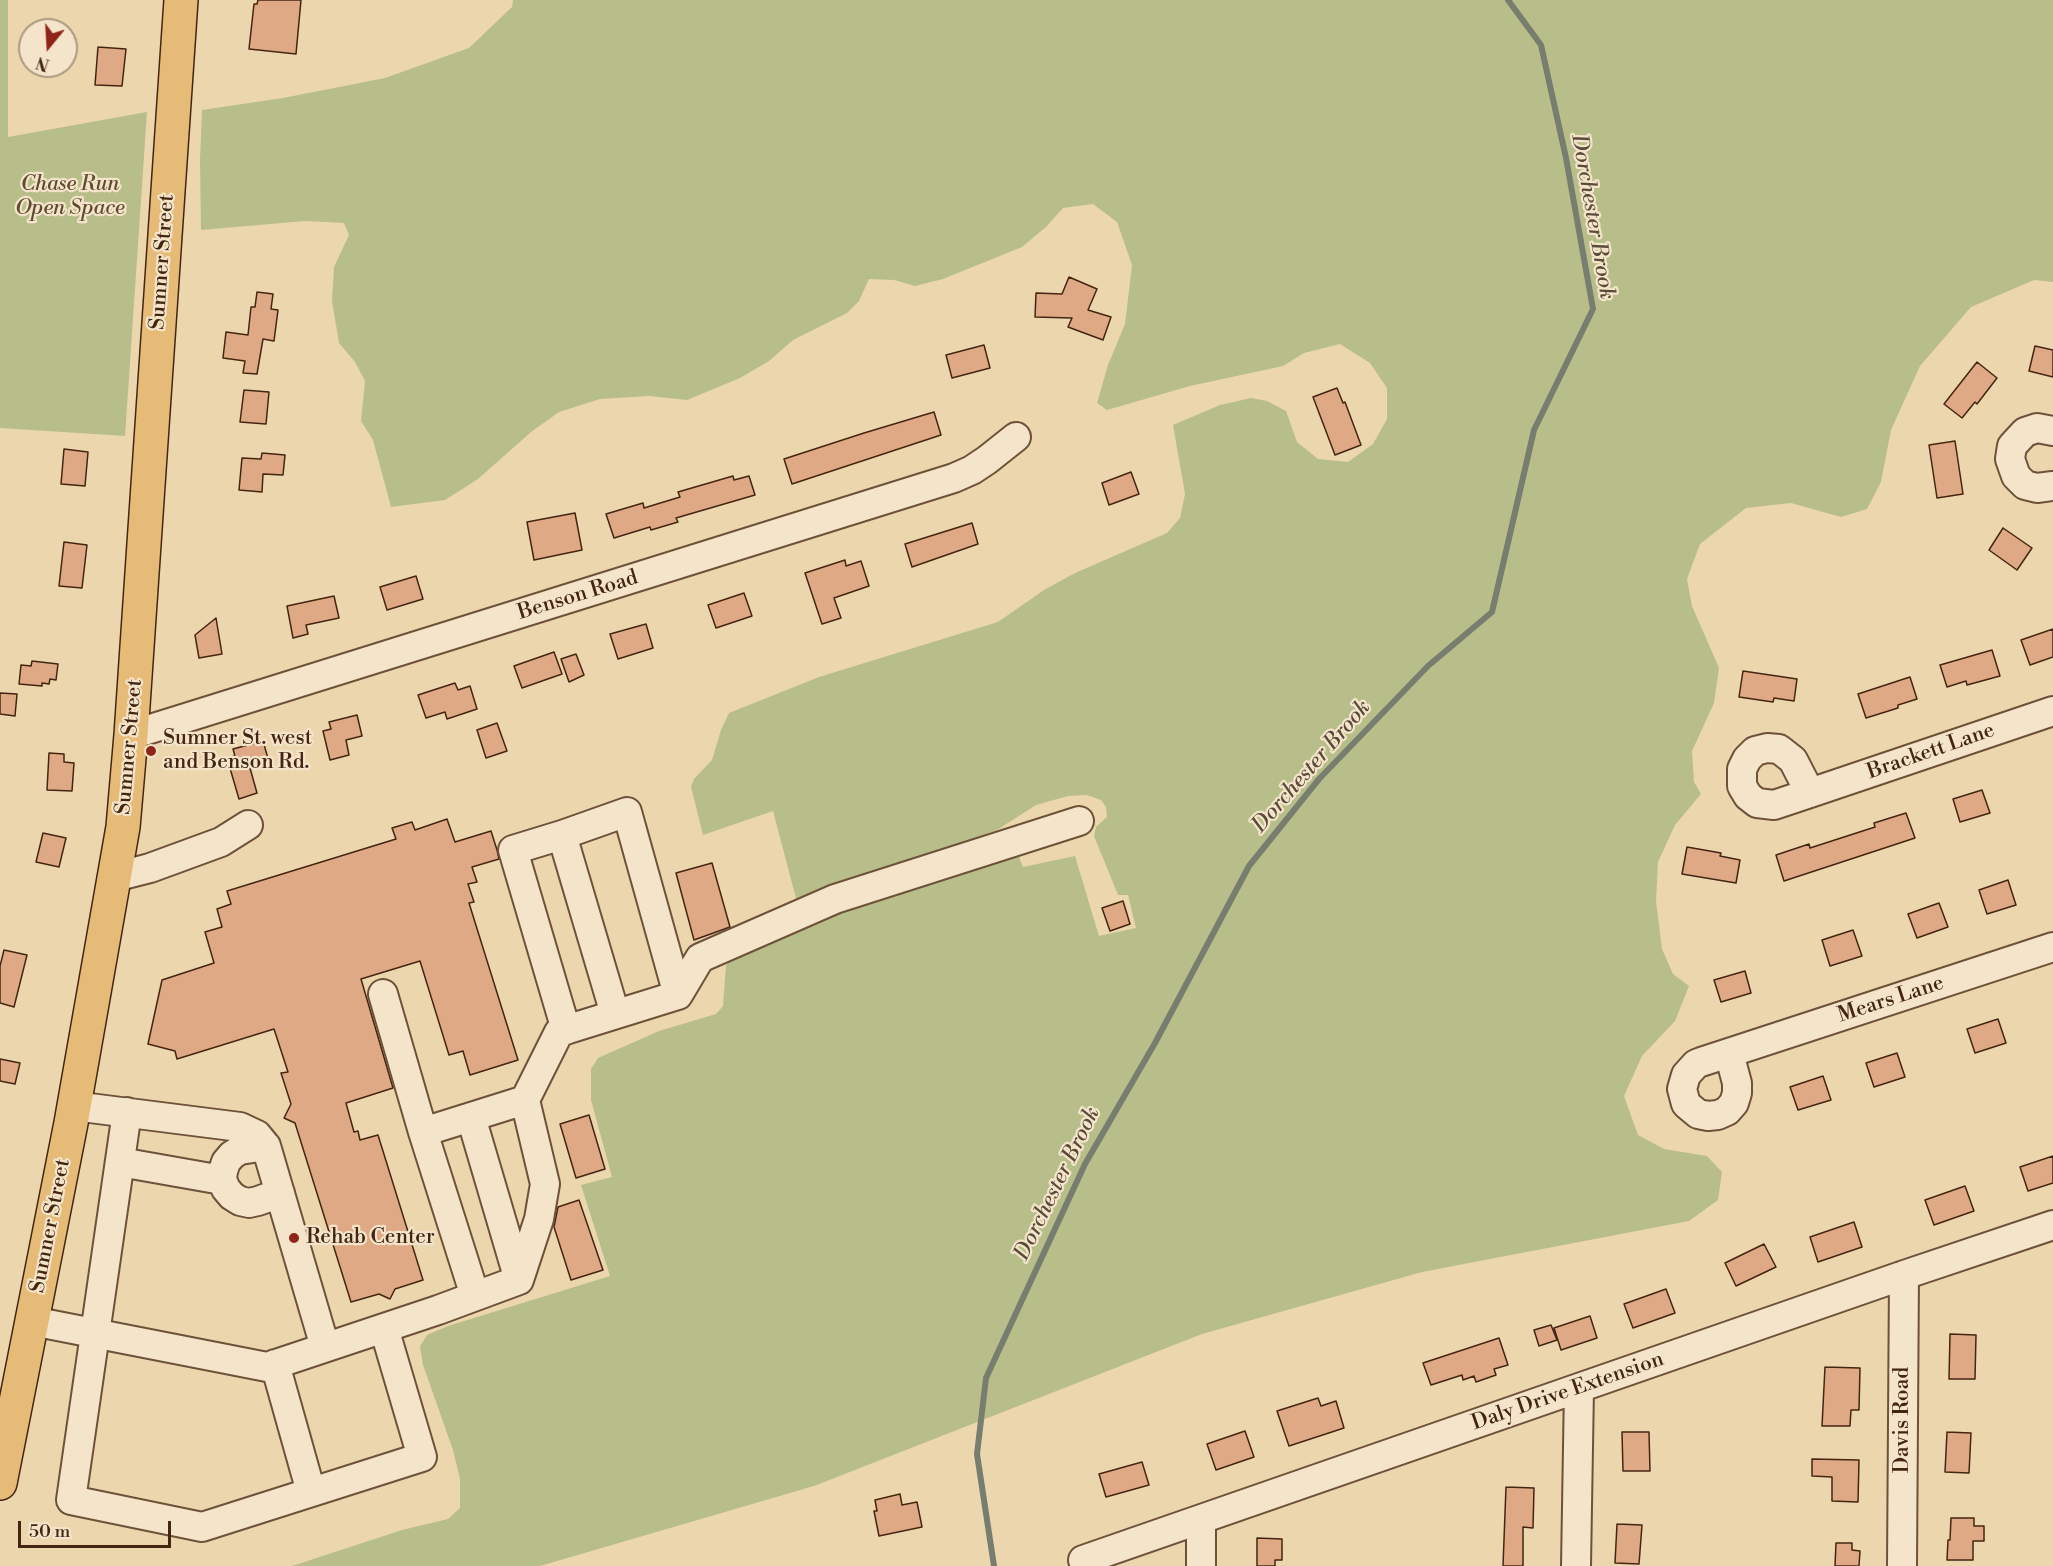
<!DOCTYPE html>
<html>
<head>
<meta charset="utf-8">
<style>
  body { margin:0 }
  #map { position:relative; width:2053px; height:1566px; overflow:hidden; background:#ecd6ae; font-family:"Libre Bodoni",serif }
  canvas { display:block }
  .north { position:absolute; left:18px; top:18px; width:60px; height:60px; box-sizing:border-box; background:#f3e4ca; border:2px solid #ad9880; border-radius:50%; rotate:198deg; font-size:16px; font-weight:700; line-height:24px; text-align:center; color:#442512 }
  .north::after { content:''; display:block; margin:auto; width:21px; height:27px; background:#8f2418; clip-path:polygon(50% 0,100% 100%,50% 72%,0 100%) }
  .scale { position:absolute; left:18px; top:1521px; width:153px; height:27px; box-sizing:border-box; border:3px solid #442512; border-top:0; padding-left:8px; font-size:18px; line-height:21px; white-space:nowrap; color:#442512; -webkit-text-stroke:4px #f3e4ca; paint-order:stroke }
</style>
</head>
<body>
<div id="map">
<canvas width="2053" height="1566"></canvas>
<div class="north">N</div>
<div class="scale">50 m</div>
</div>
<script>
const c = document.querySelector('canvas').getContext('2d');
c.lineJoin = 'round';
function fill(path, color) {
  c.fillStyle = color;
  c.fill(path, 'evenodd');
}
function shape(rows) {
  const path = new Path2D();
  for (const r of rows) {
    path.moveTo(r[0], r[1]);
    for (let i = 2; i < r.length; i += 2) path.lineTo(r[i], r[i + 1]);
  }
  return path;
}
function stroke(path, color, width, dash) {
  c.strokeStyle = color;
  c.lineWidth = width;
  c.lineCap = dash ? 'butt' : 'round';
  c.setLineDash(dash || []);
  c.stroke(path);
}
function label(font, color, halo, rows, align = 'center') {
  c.font = font + ' "Libre Bodoni",serif';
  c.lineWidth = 4.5;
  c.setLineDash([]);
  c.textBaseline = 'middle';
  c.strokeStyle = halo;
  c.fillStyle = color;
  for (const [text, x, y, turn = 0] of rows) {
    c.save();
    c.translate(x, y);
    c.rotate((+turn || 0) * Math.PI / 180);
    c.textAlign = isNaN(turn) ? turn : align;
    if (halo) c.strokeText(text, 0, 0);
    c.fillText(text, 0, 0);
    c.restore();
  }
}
const green = shape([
  [0,0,8,0,8,137,147,112,125,436,0,428],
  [513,0,2053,0,2053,282,2034,280,1971,307,1920,366,1891,430,1881,482,1867,509,1841,517,1791,503,1746,508,1700,544,1687,579,1692,606,1719,668,1714,703,1692,751,1694,782,1701,794,1675,825,1658,862,1656,901,1662,949,1673,974,1689,986,1675,1021,1642,1056,1624,1096,1638,1135,1664,1149,1707,1156,1722,1172,1718,1200,1689,1221,1422,1272,1202,1334,814,1486,540,1566,292,1566,402,1530,448,1519,460,1508,460,1479,453,1450,423,1365,420,1346,427,1335,448,1326,610,1276,581,1185,612,1177,591,1100,591,1069,598,1058,659,1031,716,1014,723,1006,726,965,734,958,818,918,1016,849,1023,867,1075,856,1099,936,1136,928,1128,895,1118,895,1094,836,1096,827,1107,817,1106,807,1101,800,1087,795,1068,796,1036,805,997,830,797,902,773,811,703,835,691,787,694,779,712,760,721,730,729,713,819,677,998,622,1044,590,1075,573,1167,533,1180,518,1185,494,1173,425,1220,405,1251,398,1267,401,1286,411,1297,442,1318,459,1348,462,1373,444,1387,419,1387,388,1370,363,1340,344,1304,353,1283,366,1190,386,1107,410,1097,403,1108,365,1125,324,1132,265,1117,222,1093,204,1063,208,1046,227,1022,247,943,279,915,286,894,280,869,279,859,301,847,313,793,340,769,361,740,378,687,400,649,396,600,399,559,412,531,432,478,479,445,500,391,507,373,440,361,421,365,381,355,362,339,343,332,301,334,267,349,235,344,223,305,221,201,230,200,159,202,110,283,98,385,78,469,48,512,7]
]);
const stream = shape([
  [994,1566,977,1454,986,1378,1085,1164,1155,1043,1249,866,1319,779,1428,666,1492,612,1534,430,1593,309,1566,158,1541,45,1508,0]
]);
const building = shape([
  [258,0,301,0,296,54,249,49,254,4,257,4,258,0],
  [98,47,126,49,122,86,95,85,98,47],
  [1069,277,1097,289,1088,310,1111,317,1103,340,1068,327,1072,318,1035,317,1036,293,1062,294,1069,277],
  [257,292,273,294,271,309,278,310,274,341,263,339,257,374,243,373,245,361,223,358,226,332,248,335,251,307,255,307,257,292],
  [984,345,990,368,952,378,946,355,984,345],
  [2035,346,2053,350,2053,377,2029,371,2035,346],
  [1977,362,1997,378,1977,404,1975,402,1962,418,1944,404,1977,362],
  [1337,388,1343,403,1345,402,1361,445,1335,455,1313,397,1337,388],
  [244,390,269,392,266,424,240,422,244,390],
  [934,412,941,435,792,484,784,459,864,433,934,412],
  [1955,441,1963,494,1937,498,1929,445,1955,441],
  [64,449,88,452,85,486,61,484,64,449],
  [262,453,285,455,283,475,263,474,262,492,239,490,242,458,261,459,262,453],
  [1131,472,1139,494,1109,505,1102,483,1131,472],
  [733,476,734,480,749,476,755,495,676,518,678,522,651,530,650,527,614,538,606,514,643,503,644,508,680,497,678,492,733,476],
  [575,513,582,550,534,560,527,522,575,513],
  [972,523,978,544,912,567,905,544,972,523],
  [2003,528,2032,548,2017,570,1989,550,2003,528],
  [64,542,87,545,82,588,59,586,64,542],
  [845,560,846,566,861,561,869,586,834,598,841,618,822,624,805,573,845,560],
  [416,576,423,599,387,610,380,587,416,576],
  [744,593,752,616,716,628,708,605,744,593],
  [334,596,339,618,306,625,308,634,293,638,287,606,334,596],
  [216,618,222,654,199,658,195,635,216,618],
  [646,624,653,648,618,659,610,634,646,624],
  [2053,629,2053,657,2030,665,2021,640,2053,629],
  [1992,650,2000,676,1967,685,1966,681,1947,687,1940,665,1992,650],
  [554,652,562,674,522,688,514,666,554,652],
  [576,654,584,675,569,682,561,659,576,654],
  [32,661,58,664,56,680,50,679,49,684,42,683,42,686,19,684,21,665,31,666,32,661],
  [1743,671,1797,679,1794,701,1774,698,1773,702,1739,697,1743,671],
  [1910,677,1917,699,1898,705,1898,708,1866,718,1858,694,1910,677],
  [455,683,458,690,470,686,477,709,447,719,445,712,426,718,418,695,455,683],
  [0,693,17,694,15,716,0,714,0,693],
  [357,715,362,736,346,740,349,755,330,760,323,731,331,729,329,722,357,715],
  [497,723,507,751,486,758,477,730,497,723],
  [263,741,269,762,250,768,257,793,239,799,227,758,235,756,233,749,263,741],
  [49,753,64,754,64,762,74,763,72,791,47,790,49,753],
  [1982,790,1990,813,1960,822,1953,799,1982,790],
  [1906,813,1915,838,1784,881,1776,855,1809,844,1810,848,1875,827,1874,823,1906,813],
  [447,819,455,842,491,831,497,850,499,859,472,867,477,882,468,884,474,902,469,903,518,1060,470,1075,463,1051,449,1055,420,961,361,979,393,1088,346,1103,354,1132,358,1131,360,1140,378,1135,423,1280,395,1289,390,1299,379,1294,351,1302,295,1123,284,1118,291,1104,281,1073,288,1072,274,1029,177,1059,175,1051,148,1044,162,980,214,963,205,932,222,927,217,909,231,904,227,891,396,839,392,828,412,822,415,830,447,819],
  [43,833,66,838,59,867,36,862,43,833],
  [1687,847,1721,853,1720,856,1740,860,1736,883,1682,874,1687,847],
  [712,863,730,927,694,940,676,873,712,863],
  [2008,880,2016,905,1987,914,1979,890,2008,880],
  [1123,901,1130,924,1110,931,1102,908,1123,901],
  [1939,903,1948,927,1917,938,1908,914,1939,903],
  [1853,930,1862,956,1830,966,1822,940,1853,930],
  [4,950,27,955,14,1007,0,1003,0,966,4,950],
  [1745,971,1751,993,1721,1002,1714,980,1745,971],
  [1998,1019,2006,1043,1975,1053,1967,1029,1998,1019],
  [1897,1053,1905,1077,1874,1087,1866,1063,1897,1053],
  [0,1059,20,1063,15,1084,0,1081,0,1059],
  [1823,1076,1831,1100,1798,1110,1790,1087,1823,1076],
  [589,1115,605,1169,576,1178,560,1124,589,1115],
  [2053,1156,2053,1183,2028,1191,2020,1167,2053,1156],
  [1965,1186,1974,1211,1934,1225,1925,1200,1965,1186],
  [579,1200,603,1270,571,1280,554,1227,558,1207,579,1200],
  [1854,1222,1862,1247,1818,1262,1810,1237,1854,1222],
  [1764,1244,1776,1267,1736,1286,1725,1263,1764,1244],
  [1666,1289,1675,1313,1633,1328,1624,1304,1666,1289],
  [1590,1316,1597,1338,1561,1350,1554,1328,1590,1316],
  [1551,1325,1557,1340,1539,1346,1534,1330,1551,1325],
  [1950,1334,1976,1335,1975,1379,1949,1379,1950,1334],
  [1499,1338,1508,1365,1494,1369,1496,1375,1476,1382,1474,1376,1463,1380,1462,1375,1431,1385,1423,1363,1499,1338],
  [1825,1367,1860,1368,1859,1410,1851,1410,1850,1426,1822,1426,1825,1367],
  [1318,1398,1321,1406,1336,1401,1344,1428,1289,1446,1277,1411,1318,1398],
  [1245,1431,1254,1457,1216,1470,1207,1444,1245,1431],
  [1622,1432,1649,1432,1650,1471,1623,1471,1622,1432],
  [1947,1432,1971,1433,1969,1473,1945,1472,1947,1432],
  [1812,1459,1859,1460,1858,1502,1832,1501,1832,1477,1812,1476,1812,1459],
  [1142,1462,1149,1485,1106,1497,1099,1474,1142,1462],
  [1506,1487,1534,1488,1533,1528,1523,1527,1523,1566,1503,1566,1506,1487],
  [900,1494,902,1505,917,1502,922,1527,879,1536,874,1511,877,1511,875,1500,900,1494],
  [1951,1518,1974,1518,1974,1526,1984,1526,1984,1541,1973,1541,1973,1560,1947,1560,1948,1540,1950,1540,1951,1518],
  [1617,1524,1642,1525,1639,1564,1615,1563,1617,1524],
  [1257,1538,1282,1539,1282,1560,1275,1560,1275,1566,1257,1566,1257,1538],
  [1836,1543,1852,1543,1852,1550,1860,1551,1859,1566,1835,1566,1836,1543]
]);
const minor = shape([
  [2053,431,2037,428,2025,432,2012,446,2010,459,2016,476,2025,485,2037,488,2053,486],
  [131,735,954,478,972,470,987,460,1016,437],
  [1810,793,1793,760,1779,749,1767,748,1755,751,1747,759,1742,769,1742,786,1748,796,1757,803,1774,805,1810,793,2053,711],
  [562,835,513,850,566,1030],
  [115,877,150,868,221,842,248,825],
  [383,994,423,1132,475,1296],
  [615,1014,562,835,627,812,678,995],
  [1729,1053,1737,1083,1737,1093,1734,1103,1727,1111,1718,1115,1708,1116,1698,1114,1686,1104,1682,1089,1686,1075,1696,1064,1701,1062,2053,947],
  [74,1106,240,1127,257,1135,266,1146,325,1347],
  [127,1112,71,1500,202,1527,422,1457,384,1328],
  [471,1117,519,1280],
  [423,1132,525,1100],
  [266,1146,240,1150,232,1155,226,1162,223,1171,222,1180,226,1189,232,1196,240,1201,249,1203,258,1201,280,1193],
  [120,1162,222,1180],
  [32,1321,267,1367,438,1310,519,1280,539,1219,545,1184,525,1100,559,1032,678,995,700,958,835,899,1079,821],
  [275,1364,311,1492],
  [1083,1560,1904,1275,2053,1225],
  [1201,1566,1201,1520],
  [1576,1566,1579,1388],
  [1902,1566,1904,1275]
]);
const major = shape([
  [0,1483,71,1123,123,827,131,735,181,0]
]);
const markers = [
  [151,751,6,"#8f2418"],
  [294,1238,6,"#8f2418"]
];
const parkNames = [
  ["Chase Run",70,185],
  ["Open Space",70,209]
];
const streetNames = [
  ["Sumner Street",163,262,-86],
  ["Benson Road",578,596,-17],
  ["Sumner Street",130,747,-85],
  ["Brackett Lane",1931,752,-19],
  ["Mears Lane",1891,1000,-18],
  ["Sumner Street",51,1226,-79],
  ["Daly Drive Extension",1568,1392,-19],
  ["Davis Road",1903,1420,-90]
];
const poiNames = [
  ["Sumner St. west",163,739],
  ["and Benson Rd.",163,763],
  ["Rehab Center",306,1238]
];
const waterNames = [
  ["Dorchester Brook",1592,217,80],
  ["Dorchester Brook",1312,767,-49],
  ["Dorchester Brook",1058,1184,-64]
];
fill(green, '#b8be8a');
stroke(stream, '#777e6f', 6);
fill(building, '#e0a985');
stroke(building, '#442512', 1.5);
stroke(minor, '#6e5139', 32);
stroke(major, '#442512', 36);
stroke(minor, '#f3e4ca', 28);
stroke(major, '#e6bb77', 33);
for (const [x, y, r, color] of markers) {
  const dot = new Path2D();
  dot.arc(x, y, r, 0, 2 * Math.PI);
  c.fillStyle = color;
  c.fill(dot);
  stroke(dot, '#f3e4ca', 2);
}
label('italic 21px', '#614b30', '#f3e4ca', parkNames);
label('21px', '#442512', '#f3e4ca', streetNames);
label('21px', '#442512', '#f3e4ca', poiNames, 'left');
label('italic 22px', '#594a39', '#f3e4ca', waterNames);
</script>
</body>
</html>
